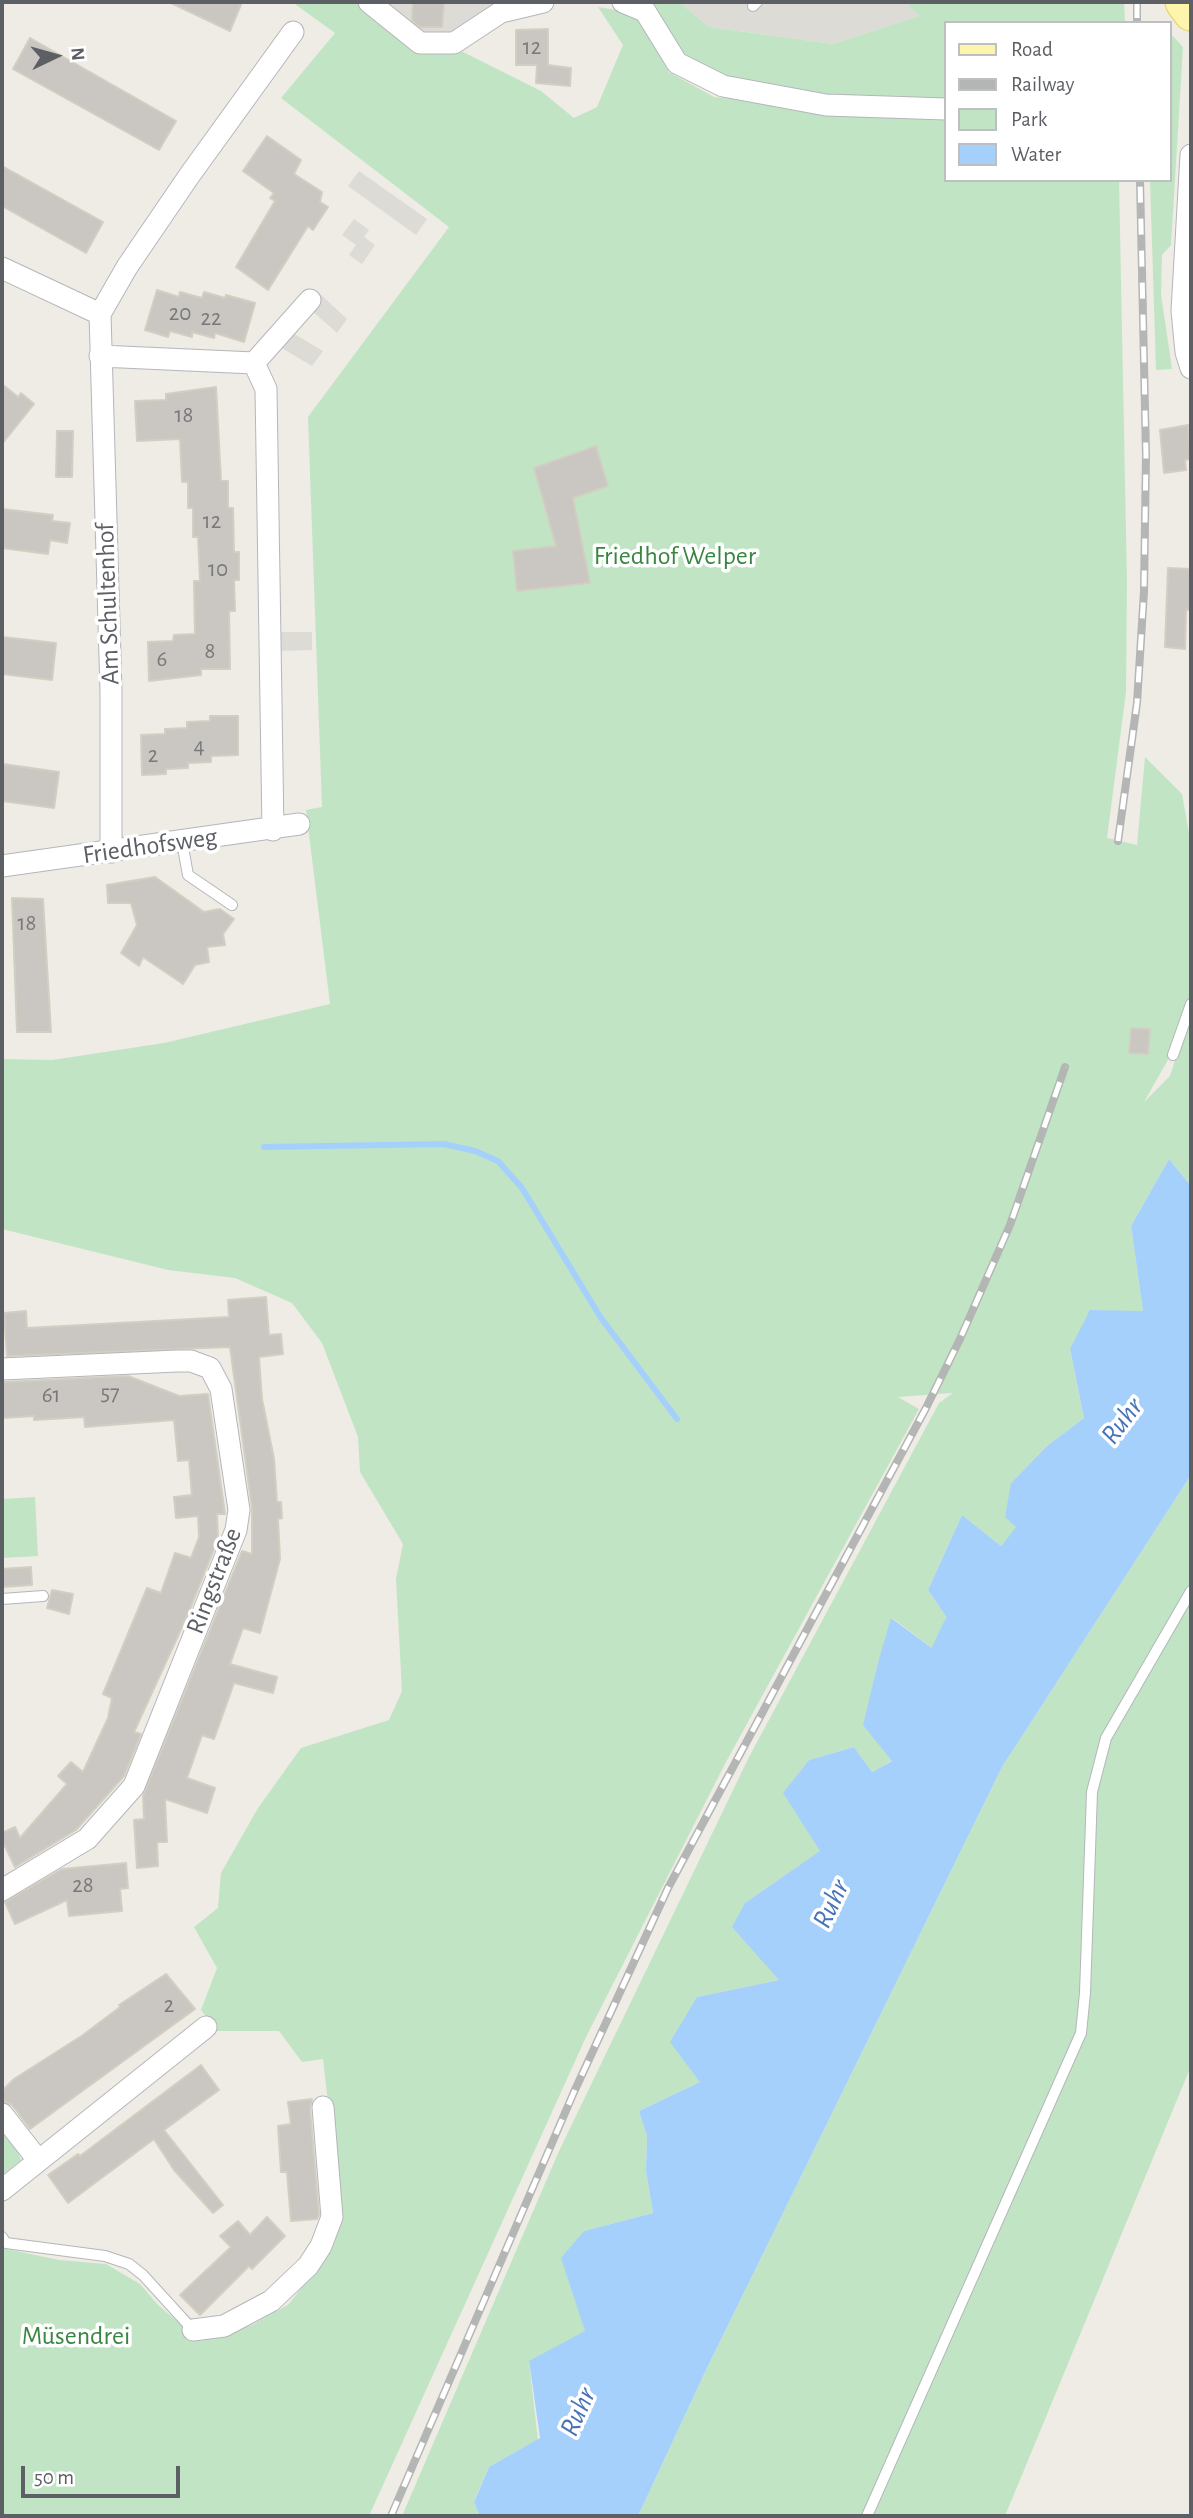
<!DOCTYPE html>
<html>
<head>
<meta charset="utf-8">
<style>
  body { margin:0 }
  #map { position:relative; width:1193px; height:2518px; overflow:hidden; background:#eeece4; font-family:"Alegreya Sans",sans-serif }
  canvas { display:block }
  .frame { position:absolute; inset:0; border:4px solid #5c5f64; pointer-events:none }
  .legend { position:absolute; left:944px; top:21px; width:228px; height:161px; box-sizing:border-box; background:#fff; border:2px solid #bebfc1; margin:0; padding:9px 12px; list-style:none; font-size:21px; color:#5c5f64 }
  .legend li { display:flex; align-items:center; gap:14px; height:35px }
  .legend b { width:35px; border:2px solid #bebfc1 }
  .north { position:absolute; left:21px; top:21px; width:70px; height:70px; -webkit-text-stroke:5px #fff; paint-order:stroke; rotate:85deg; font-size:19px; font-weight:700; line-height:28px; text-align:center; color:#5c5f64 }
  .north::after { content:''; display:block; margin:auto; width:24px; height:32px; background:#5c5f64; clip-path:polygon(50% 0,100% 100%,50% 72%,0 100%) }
  .scale { position:absolute; left:21px; top:2466px; width:159px; height:32px; box-sizing:border-box; border:4px solid #5c5f64; border-top:0; padding-left:9px; font-size:21px; line-height:24px; white-space:nowrap; color:#5c5f64; -webkit-text-stroke:5px #fff; paint-order:stroke }
</style>
</head>
<body>
<div id="map">
<canvas width="1193" height="2518"></canvas>
<div class="frame"></div>
<ul class="legend">
<li><b style="height:9px;background:#fcf5ab"></b>Road</li>
<li><b style="height:9px;background:#b4b5b5"></b>Railway</li>
<li><b style="height:19px;background:#c1e5c4"></b>Park</li>
<li><b style="height:19px;background:#a6d0fc"></b>Water</li>
</ul>
<div class="north">N</div>
<div class="scale">50 m</div>
</div>
<script>
const c = document.querySelector('canvas').getContext('2d');
c.lineJoin = 'round';
function fill(path, color) {
  c.fillStyle = color;
  c.fill(path, 'evenodd');
}
function shape(rows) {
  const path = new Path2D();
  for (const r of rows) {
    path.moveTo(r[0], r[1]);
    for (let i = 2; i < r.length; i += 2) path.lineTo(r[i], r[i + 1]);
  }
  return path;
}
function stroke(path, color, width, dash) {
  c.strokeStyle = color;
  c.lineWidth = width;
  c.lineCap = dash ? 'butt' : 'round';
  c.setLineDash(dash || []);
  c.stroke(path);
}
function label(font, color, halo, rows, align = 'center') {
  c.font = font + ' "Alegreya Sans",sans-serif';
  c.lineWidth = 7;
  c.setLineDash([]);
  c.textBaseline = 'middle';
  c.strokeStyle = halo;
  c.fillStyle = color;
  for (const [text, x, y, turn = 0] of rows) {
    c.save();
    c.translate(x, y);
    c.rotate((+turn || 0) * Math.PI / 180);
    c.textAlign = isNaN(turn) ? turn : align;
    if (halo) c.strokeText(text, 0, 0);
    c.fillText(text, 0, 0);
    c.restore();
  }
}
const industrial = shape([
  [380,2,503,2,458,31,416,35],
  [679,2,905,2,921,16,833,44,709,27],
  [359,171,427,219,416,235,348,186],
  [354,219,369,230,364,237,375,245,362,264,349,255,356,245,342,235],
  [319,293,347,319,337,333,309,308],
  [291,332,323,351,312,366,280,347],
  [277,632,312,632,312,650,277,651]
]);
const green = shape([
  [292,2,362,2,409,49,461,51,541,91,574,118,597,107,623,45,598,7,634,13,669,72,714,97,876,116,946,117,946,180,1119,180,1127,582,1126,692,1107,838,1137,845,1145,757,1182,794,1191,844,1191,1000,1173,1051,1144,1102,1170,1076,1191,1011,1191,1186,1169,1159,1131,1226,1143,1311,1070,1349,1084,1418,1047,1446,1011,1483,1037,1544,1020,1561,962,1515,928,1590,961,1637,946,1658,892,1618,893,1760,872,1772,854,1747,809,1760,784,1793,821,1851,745,1903,779,1980,697,1997,700,2082,639,2111,647,2136,646,2171,653,2213,584,2231,586,2331,529,2362,538,2440,489,2467,474,2501,480,2516,402,2516,559,2151,749,1757,939,1403,953,1393,898,1397,919,1409,726,1762,586,2037,369,2516,2,2516,2,2248,59,2260,106,2264,140,2284,158,2305,201,2341,252,2325,289,2304,327,2254,340,2206,323,2059,302,2062,279,2031,217,2031,201,2010,217,1968,194,1927,218,1908,221,1873,258,1808,301,1748,389,1720,402,1691,396,1579,403,1544,360,1472,358,1437,322,1343,292,1303,235,1278,168,1270,2,1229,2,1059,52,1060,164,1043,330,1004,306,810,322,807,308,417,449,227,281,98,335,33],
  [641,2,679,2,709,27,833,44,920,16,905,2,1124,2,1125,23,946,23,946,101,836,98,728,80,698,66,672,42],
  [1170,33,1183,47,1171,245,1162,255,1161,294,1172,369,1156,370,1150,180,1170,180],
  [1191,1475,1191,2066,1005,2516,638,2516,706,2370,1002,1767],
  [35,1497,38,1556,2,1558,2,1499],
  [2,2121,14,2139,21,2160,2,2175]
]);
const water = shape([
  [1169,1159,1191,1186,1191,1475,1002,1767,706,2370,638,2516,480,2516,474,2502,489,2467,540,2438,529,2361,585,2331,561,2258,584,2231,653,2213,646,2171,647,2136,639,2111,700,2082,670,2042,697,1997,779,1980,732,1927,745,1903,820,1851,783,1793,809,1760,854,1747,872,1772,892,1761,863,1725,879,1659,891,1618,947,1659,961,1638,928,1590,962,1515,1020,1561,1036,1545,1005,1517,1011,1483,1047,1446,1084,1418,1070,1349,1090,1310,1143,1311,1131,1226]
]);
const stream = shape([
  [264,1147,444,1144,475,1151,498,1161,522,1188,601,1318,677,1419]
]);
const river = shape([
  [927,1702,961,1630,1063,1497]
]);
const building = shape([
  [169,2,242,2,230,31,169,2],
  [413,2,444,2,442,27,420,27,412,20,413,2],
  [548,29,548,65,571,68,570,86,536,83,537,65,516,65,516,30,548,29],
  [30,38,176,121,159,150,13,69,30,38],
  [267,136,301,160,294,174,322,192,320,202,328,207,313,230,308,226,268,290,236,267,275,201,270,198,274,193,243,171,267,136],
  [2,166,103,222,86,253,2,206,2,166],
  [157,290,179,297,180,292,202,298,204,292,225,298,226,295,255,303,244,342,215,333,214,338,192,332,192,337,170,331,168,337,145,330,157,290],
  [2,384,18,397,21,393,34,404,2,444,2,384],
  [216,387,221,481,228,481,228,508,233,508,234,552,239,552,239,580,234,580,235,611,229,611,230,669,201,669,201,675,149,681,148,642,173,641,174,635,195,634,194,581,200,581,198,537,193,537,193,508,188,508,188,482,182,482,180,439,137,441,135,401,166,400,166,394,216,387],
  [1188,425,1191,459,1185,460,1186,470,1164,473,1160,430,1188,425],
  [57,431,73,431,72,477,56,477,57,431],
  [596,446,608,486,573,498,590,583,517,591,513,551,556,546,534,468,596,446],
  [2,509,53,515,52,521,70,523,67,543,50,540,48,554,2,548,2,509],
  [1168,568,1191,569,1191,610,1186,610,1185,649,1165,647,1168,568],
  [2,637,56,643,52,680,2,674,2,637],
  [210,716,238,716,238,755,211,756,211,762,188,763,188,768,166,769,166,774,142,775,141,735,165,734,165,729,187,728,187,722,210,721,210,716],
  [3,764,59,772,54,808,2,801,3,764],
  [155,877,204,912,220,909,234,919,223,934,225,945,207,947,209,962,195,965,183,984,143,957,139,966,121,953,137,925,131,903,108,903,107,885,155,877],
  [12,898,43,899,51,1032,17,1032,12,898],
  [1131,1028,1150,1029,1148,1054,1129,1053,1131,1028],
  [266,1297,269,1335,281,1334,283,1354,259,1357,262,1399,274,1459,277,1502,281,1502,282,1518,278,1519,280,1559,260,1633,243,1628,230,1664,277,1677,273,1693,234,1683,214,1739,202,1735,187,1778,215,1788,207,1813,165,1799,167,1842,157,1842,158,1866,137,1868,134,1820,144,1819,143,1796,242,1551,252,1554,252,1508,230,1347,7,1356,4,1313,26,1311,27,1328,229,1317,228,1300,266,1297],
  [128,1376,179,1396,208,1394,225,1514,217,1514,218,1539,188,1614,134,1732,141,1734,124,1776,76,1830,15,1867,2,1840,2,1833,15,1827,20,1838,67,1784,58,1776,71,1762,83,1772,108,1718,112,1698,103,1694,147,1588,161,1593,175,1553,191,1558,199,1537,198,1516,176,1518,174,1497,192,1495,189,1460,178,1461,174,1420,85,1427,84,1417,34,1420,34,1416,2,1418,2,1382,128,1376],
  [31,1567,32,1585,2,1587,2,1569,31,1567],
  [52,1590,73,1594,69,1614,47,1608,52,1590],
  [126,1863,128,1888,120,1889,122,1911,69,1916,67,1900,15,1924,5,1902,62,1869,126,1863],
  [166,1974,195,2009,30,2129,12,2105,2,2101,2,2091,14,2079,83,2035,120,2007,119,2005,166,1974],
  [201,2065,219,2090,164,2130,223,2205,213,2213,174,2170,154,2139,68,2203,48,2175,78,2154,80,2156,201,2065],
  [312,2099,310,2108,319,2215,317,2219,291,2221,287,2172,281,2172,278,2126,291,2124,288,2102,312,2099],
  [267,2217,285,2236,252,2269,249,2266,200,2315,180,2295,231,2247,220,2236,238,2221,250,2235,267,2217]
]);
const service = shape([
  [753,6,757,2],
  [182,842,188,875,232,905],
  [1173,1055,1191,1004],
  [2,1599,43,1596],
  [2,2237,6,2243,105,2256,129,2264,143,2275,193,2330],
  [867,2516,1081,2033,1085,1993,1092,1792,1106,1738,1191,1591]
]);
const minor = shape([
  [369,2,420,43,454,43,501,12,543,2],
  [623,2,645,11,677,63,723,86,826,105,946,109],
  [1191,155,1182,311,1186,352,1191,368],
  [2,268,100,314],
  [100,356,254,363],
  [254,363,266,389,273,830],
  [254,363,310,300],
  [111,852,111,692,100,314,127,267,189,176,293,32],
  [2,866,299,824],
  [2,1369,177,1361,191,1361,210,1368,221,1389,239,1510,236,1530,134,1786,87,1839,2,1890],
  [2,2114,38,2160],
  [2,2190,206,2027],
  [193,2330,224,2326,271,2301,308,2266,321,2246,332,2217,323,2107]
]);
const primary = shape([
  [1183,2,1191,13]
]);
const rail = shape([
  [1137,2,1137,23],
  [1118,841,1137,703,1144,591,1146,455,1140,180],
  [391,2516,574,2092,668,1888,926,1408,960,1339,1010,1225,1065,1067]
]);
const numberNames = [
  ["12",532,47],
  ["20",180,313],
  ["22",211,318],
  ["18",184,415],
  ["12",212,521],
  ["10",218,569],
  ["8",210,651],
  ["6",162,659],
  ["4",199,746],
  ["2",153,755],
  ["18",27,923],
  ["57",110,1393],
  ["61",51,1395],
  ["28",83,1885],
  ["2",169,2005]
];
const parkNames = [
  ["Friedhof Welper",675,556],
  ["Müsendrei",76,2336]
];
const streetNames = [
  ["Am Schultenhof",108,604,-92],
  ["Friedhofsweg",150,846,-8],
  ["Ringstraße",214,1581,-69]
];
const waterNames = [
  ["Ruhr",1122,1421,-53],
  ["Ruhr",831,1904,-65],
  ["Ruhr",578,2412,-66]
];
fill(industrial, '#dddbd6');
fill(green, '#c1e5c4');
fill(water, '#a6d0fc');
stroke(stream, '#a6d0fc', 6);
stroke(river, '#a6d0fc', 38);
fill(building, '#cac6c1');
stroke(building, '#d2cfc2', 2);
stroke(service, '#b4b6bb', 12);
stroke(minor, '#b4b6bb', 23);
stroke(primary, '#eccf5f', 37);
stroke(service, '#fff', 10);
stroke(minor, '#fff', 21);
stroke(primary, '#fcf5ab', 35);
stroke(rail, '#b4b5b5', 8);
stroke(rail, '#fff', 5, [16]);
label('23px', '#78797b', null, numberNames);
label('26px', '#398642', '#fff', parkNames);
label('26px', '#5c5f64', '#fff', streetNames);
label('italic 28px', '#4674b6', '#fff', waterNames);
</script>
</body>
</html>
